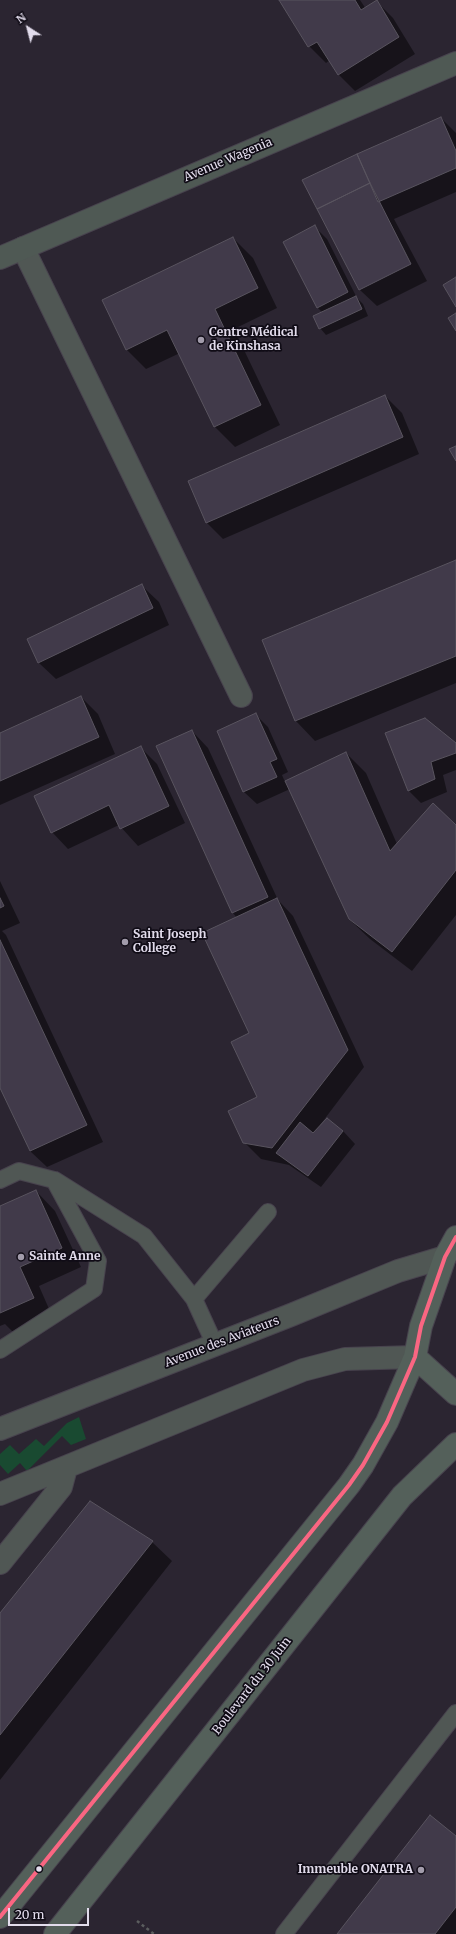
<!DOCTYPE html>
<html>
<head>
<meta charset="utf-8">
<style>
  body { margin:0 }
  #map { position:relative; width:456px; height:1934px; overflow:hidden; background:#2b2531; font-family:Merriweather,serif }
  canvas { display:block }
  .north { position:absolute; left:8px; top:8px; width:40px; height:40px; -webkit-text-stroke:3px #100c16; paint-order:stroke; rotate:324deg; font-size:11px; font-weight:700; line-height:16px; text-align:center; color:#e2dcec }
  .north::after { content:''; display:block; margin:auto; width:14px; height:18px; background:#e2dcec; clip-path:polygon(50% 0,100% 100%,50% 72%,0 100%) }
  .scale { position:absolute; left:8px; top:1908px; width:81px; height:18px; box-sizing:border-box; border:2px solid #e2dcec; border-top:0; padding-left:5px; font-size:12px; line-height:14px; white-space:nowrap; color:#e2dcec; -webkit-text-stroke:3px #100c16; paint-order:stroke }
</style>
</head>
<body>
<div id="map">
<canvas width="456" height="1934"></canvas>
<div class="north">N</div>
<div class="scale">20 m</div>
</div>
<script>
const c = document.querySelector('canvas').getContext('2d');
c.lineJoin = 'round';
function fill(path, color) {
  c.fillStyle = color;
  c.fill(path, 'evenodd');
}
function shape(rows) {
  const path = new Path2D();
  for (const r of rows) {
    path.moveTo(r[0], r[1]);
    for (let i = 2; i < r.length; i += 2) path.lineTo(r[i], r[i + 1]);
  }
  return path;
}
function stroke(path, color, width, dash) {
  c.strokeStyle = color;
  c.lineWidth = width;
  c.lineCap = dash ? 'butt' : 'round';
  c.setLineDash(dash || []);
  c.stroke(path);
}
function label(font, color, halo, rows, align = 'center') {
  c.font = font + ' Merriweather,serif';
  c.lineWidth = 3.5;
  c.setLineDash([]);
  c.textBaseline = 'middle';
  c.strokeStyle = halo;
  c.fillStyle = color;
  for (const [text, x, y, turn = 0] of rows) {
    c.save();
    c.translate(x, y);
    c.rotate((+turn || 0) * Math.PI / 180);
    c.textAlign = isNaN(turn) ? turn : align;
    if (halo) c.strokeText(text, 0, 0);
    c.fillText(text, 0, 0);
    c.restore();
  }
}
const green = shape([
  [79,1417,86,1439,71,1445,62,1436,27,1471,20,1463,8,1474,0,1465,0,1454,10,1445,19,1454,36,1439,44,1446,67,1423]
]);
const shadow = shape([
  [281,0,360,0,366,9,377,2,393,18,415,54,355,91,339,75,330,60,326,63,309,46],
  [441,118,456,133,456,192,394,219,427,281,377,306,360,290,318,209],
  [315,227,327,239,357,298,363,304,368,316,326,335,320,328,323,313,317,307],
  [233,238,253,258,277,308,234,329,280,425,235,447,215,427,180,353,146,369,126,349],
  [385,396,402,413,419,454,223,539,207,523],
  [456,561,456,683,315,741,296,721,263,640],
  [142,586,159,602,169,625,56,679,39,663,28,640],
  [81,697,98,714,115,754,0,805,0,734],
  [256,715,268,727,288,772,282,775,285,782,346,753,366,773,397,844,456,827,456,915,412,971,370,939,349,919,290,789,257,804,244,792,218,731],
  [192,731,208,748,278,900,293,916,364,1067,320,1125,343,1131,355,1144,321,1187,289,1165,261,1159,244,1142,258,1098,237,918,233,913,158,746],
  [386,733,456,744,456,770,443,775,447,792,421,803,409,791],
  [140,747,157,764,185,823,138,846,119,825,68,849,52,832],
  [0,881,20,923,2,931,6,935,103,1142,47,1167,30,1151,0,1086],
  [36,1191,55,1211,81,1267,39,1286,53,1318,16,1335,5,1324,0,1326,0,1207],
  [152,1542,172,1561,0,1780,0,1614],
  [456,1837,456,1934,338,1934]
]);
const building = shape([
  [279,0,355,0,361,10,377,0,399,37,338,75,317,42,308,47,279,0],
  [441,117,456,151,456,168,378,202,357,154,441,117],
  [357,154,370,183,317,209,302,180,357,154],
  [370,183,411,264,359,290,317,209,370,183],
  [315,225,348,292,317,308,283,242,315,225],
  [233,237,258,288,215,309,261,405,214,427,167,330,126,350,102,300,233,237],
  [456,277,456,307,443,285,456,277],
  [356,296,362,309,319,329,313,316,356,296],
  [456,313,456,331,448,318,456,313],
  [385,395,403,437,206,523,188,481,385,395],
  [456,446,456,461,449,449,456,446],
  [456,560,456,656,295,721,262,640,456,560],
  [142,584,153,608,38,663,27,639,142,584],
  [81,696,99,737,0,781,0,733,81,696],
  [256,713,277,759,270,762,277,777,243,792,217,731,256,713],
  [425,718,456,743,456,753,431,762,435,779,408,791,385,733,425,718],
  [192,730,268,897,232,913,156,746,192,730],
  [141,746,169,806,120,829,109,805,51,833,34,796,141,746],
  [346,752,390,851,433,803,456,825,456,870,392,952,349,919,285,781,346,752],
  [0,898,4,906,0,908,0,898],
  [277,898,348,1050,272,1148,243,1143,228,1111,257,1097,231,1042,249,1033,202,933,277,898],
  [0,940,87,1125,30,1151,0,1088,0,940],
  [327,1118,343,1131,308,1176,276,1153,300,1122,313,1133,327,1118],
  [36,1190,62,1248,20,1267,34,1298,0,1313,0,1206,36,1190],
  [90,1501,153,1541,0,1735,0,1613,90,1501],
  [430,1815,456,1836,456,1907,435,1934,337,1934,430,1815]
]);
const path = shape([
  [137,1921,154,1934]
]);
const service = shape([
  [0,1180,19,1171,54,1180,98,1261,94,1289,0,1350],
  [55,1180,144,1236,194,1299,215,1345],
  [194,1299,268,1212],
  [284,1934,456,1713]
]);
const minor = shape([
  [23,248,241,696]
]);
const tertiary = shape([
  [0,1429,291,1315,398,1271,445,1257],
  [0,1494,303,1370,345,1359,415,1357],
  [0,1563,61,1487,66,1468]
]);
const secondary = shape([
  [0,258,456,63]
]);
const primary = shape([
  [415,1357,456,1394],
  [0,1917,349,1485,363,1465,387,1422,415,1357,421,1326,445,1257,456,1237],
  [55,1934,402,1496,456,1444]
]);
const bus1 = shape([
  [0,1917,349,1485,363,1465,387,1422,415,1357,421,1326,445,1257,456,1237]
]);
const markers = [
  [201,340,4,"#a29cab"],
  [125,942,4,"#a29cab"],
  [21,1257,4,"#a29cab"],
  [39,1869,3.5,"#e2dcec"],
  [421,1870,4,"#a29cab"]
];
const streetNames = [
  ["Avenue Wagenia",228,160,-23],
  ["Avenue des Aviateurs",222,1342,-21],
  ["Boulevard du 30 Juin",252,1686,-52]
];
const poiNames = [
  ["Centre Médical",209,333],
  ["de Kinshasa",209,347],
  ["Saint Joseph",133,935],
  ["College",133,949],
  ["Sainte Anne",29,1257],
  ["Immeuble ONATRA",413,1870,"right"]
];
fill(green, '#194a31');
fill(shadow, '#0007');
fill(building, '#413a4a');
stroke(building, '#59545f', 1);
stroke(service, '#48434e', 18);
stroke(minor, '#48434e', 24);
stroke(tertiary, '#48434e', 24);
stroke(secondary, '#48434e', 24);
stroke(primary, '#48434e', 24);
stroke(path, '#5b5d5e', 2.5, [3, 3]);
stroke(service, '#505754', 16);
stroke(minor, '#505754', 22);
stroke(tertiary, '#505754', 22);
stroke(secondary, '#4f5954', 22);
stroke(primary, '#54605a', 22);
stroke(bus1, '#fa6682', 4);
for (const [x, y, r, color] of markers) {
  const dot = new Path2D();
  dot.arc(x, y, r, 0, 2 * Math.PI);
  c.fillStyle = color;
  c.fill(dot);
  stroke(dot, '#100c16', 1.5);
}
label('12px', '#e2dcec', '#100c16', streetNames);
label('bold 12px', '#e2dcec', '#100c16', poiNames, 'left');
</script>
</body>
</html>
